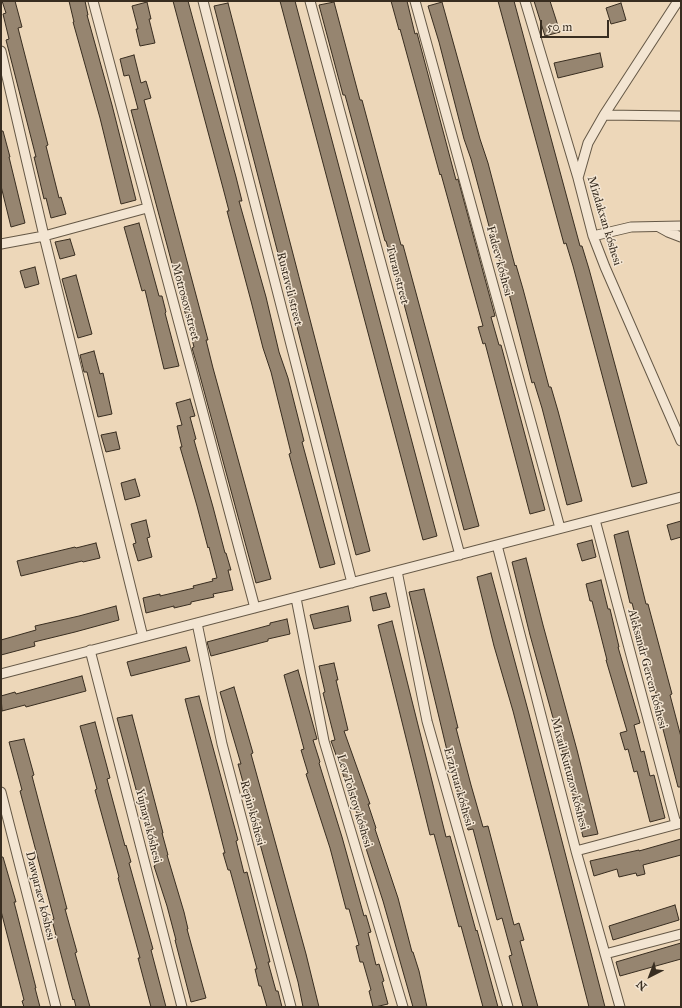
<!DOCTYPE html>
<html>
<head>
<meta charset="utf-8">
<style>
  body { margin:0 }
  #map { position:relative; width:682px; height:1008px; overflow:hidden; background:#edd7b9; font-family:"IM FELL Great Primer",serif }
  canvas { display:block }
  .frame { position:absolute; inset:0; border:2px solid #382d20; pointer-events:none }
  .north { position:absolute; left:630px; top:956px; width:40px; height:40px; -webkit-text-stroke:3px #f3e5d2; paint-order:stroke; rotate:222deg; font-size:11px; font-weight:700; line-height:16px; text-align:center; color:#382d20 }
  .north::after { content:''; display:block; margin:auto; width:14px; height:18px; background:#382d20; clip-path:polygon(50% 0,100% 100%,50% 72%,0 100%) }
  .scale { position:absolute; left:540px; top:20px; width:69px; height:18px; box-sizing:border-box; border:2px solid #382d20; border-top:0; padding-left:5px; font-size:12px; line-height:14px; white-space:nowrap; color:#382d20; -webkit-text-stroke:3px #f3e5d2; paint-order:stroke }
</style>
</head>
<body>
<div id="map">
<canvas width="682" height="1008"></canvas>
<div class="frame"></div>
<div class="north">N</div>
<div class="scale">50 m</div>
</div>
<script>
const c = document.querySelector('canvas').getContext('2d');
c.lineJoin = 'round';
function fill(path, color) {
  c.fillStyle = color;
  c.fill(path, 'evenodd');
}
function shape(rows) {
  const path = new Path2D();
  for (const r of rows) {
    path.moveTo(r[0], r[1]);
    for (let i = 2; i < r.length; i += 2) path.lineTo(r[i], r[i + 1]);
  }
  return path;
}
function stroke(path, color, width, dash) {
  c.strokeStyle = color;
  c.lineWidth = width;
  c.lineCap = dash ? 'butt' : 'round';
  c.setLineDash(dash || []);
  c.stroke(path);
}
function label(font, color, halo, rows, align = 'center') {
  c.font = font + ' "IM FELL Great Primer",serif';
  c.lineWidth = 3;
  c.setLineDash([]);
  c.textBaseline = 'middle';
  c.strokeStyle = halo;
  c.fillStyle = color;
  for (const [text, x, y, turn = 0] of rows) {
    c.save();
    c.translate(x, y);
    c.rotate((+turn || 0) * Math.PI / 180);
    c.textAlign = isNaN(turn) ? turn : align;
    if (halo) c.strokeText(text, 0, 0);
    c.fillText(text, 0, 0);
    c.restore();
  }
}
const building = shape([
  [2,1,15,1,22,27,18,28,48,145,46,146,59,198,61,197,66,214,51,218,46,198,44,199,40,182,34,157,36,157,6,40,9,39,3,14,6,13,2,1],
  [69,1,85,1,88,15,87,15,112,105,136,200,121,204,100,118,73,22,74,22,69,1],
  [173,1,188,1,236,177,242,201,239,201,266,297,279,352,288,378,304,441,302,442,335,564,320,568,289,454,291,453,271,372,263,348,251,301,227,211,229,211,223,188,173,1],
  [280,1,295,1,437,536,423,540,280,1],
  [391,1,407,1,415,34,417,33,456,180,458,179,495,316,491,317,499,345,501,345,545,510,530,514,485,343,483,344,478,327,483,326,475,297,441,174,440,175,400,29,399,30,391,1],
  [498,1,514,1,580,246,582,246,589,269,647,483,632,487,573,266,566,243,564,244,498,1],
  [534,1,550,1,560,32,545,36,534,1],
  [147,2,151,19,149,19,155,43,140,46,136,29,138,29,132,6,147,2],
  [334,2,360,100,362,100,401,245,403,245,416,293,479,526,464,530,400,289,386,241,385,241,345,95,343,95,319,5,334,2],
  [442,2,480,139,488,163,515,266,516,265,523,289,549,387,551,387,558,411,582,501,567,505,542,408,534,382,532,383,507,286,498,256,497,256,471,159,464,139,439,42,428,6,442,2],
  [228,3,370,551,356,555,214,6,228,3],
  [621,3,626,20,611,24,606,8,621,3],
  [600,53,603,67,558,78,554,63,600,53],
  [134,55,141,83,146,81,151,98,144,100,208,340,206,340,213,368,271,579,256,583,197,365,192,348,194,347,187,320,131,110,138,109,129,75,124,76,120,59,134,55],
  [1,131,3,131,10,157,9,157,25,223,11,227,1,186,1,131],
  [139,223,159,296,162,296,166,312,165,313,179,366,164,369,145,290,142,291,124,227,139,223],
  [70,239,75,255,60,259,55,242,70,239],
  [35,267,39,284,25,288,20,271,35,267],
  [76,275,92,334,78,338,62,279,76,275],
  [94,351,100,374,103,373,112,414,98,417,87,372,84,372,80,355,94,351],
  [190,399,195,416,190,417,196,439,194,440,213,507,225,553,226,553,231,570,228,570,233,590,213,594,214,597,191,602,191,604,174,608,174,606,146,613,143,598,160,594,160,596,194,588,193,586,213,581,212,579,217,578,209,547,208,548,197,506,185,464,180,447,182,447,177,426,182,425,176,403,190,399],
  [116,432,120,449,106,452,101,435,116,432],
  [135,479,140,496,125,500,121,483,135,479],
  [146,520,150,537,147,538,152,557,138,561,133,544,136,543,131,524,146,520],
  [681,521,681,537,671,540,667,525,681,521],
  [628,531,646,604,648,604,672,694,670,695,681,737,681,787,678,787,657,706,659,705,632,603,630,603,614,535,628,531],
  [592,540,596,557,582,561,577,544,592,540],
  [96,543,100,558,83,562,82,561,21,576,17,561,75,547,76,548,96,543],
  [526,558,543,625,577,750,598,834,583,837,565,761,530,635,512,562,526,558],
  [491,573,529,714,605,1007,589,1007,513,711,494,646,477,577,491,573],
  [601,580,608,609,610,609,619,647,618,647,640,723,634,725,641,752,644,751,650,776,654,775,665,818,650,822,637,771,634,772,628,749,625,750,620,733,627,731,606,660,607,660,592,601,590,601,586,584,601,580],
  [424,589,458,728,456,728,471,785,483,827,488,826,514,925,519,923,524,940,520,941,538,1007,523,1007,509,956,512,955,502,918,497,920,473,829,468,830,455,784,409,592,424,589],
  [386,593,390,607,373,611,370,597,386,593],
  [116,606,119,620,75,632,34,642,35,646,1,655,1,640,36,630,35,626,79,616,116,606],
  [348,606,351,621,314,629,310,615,348,606],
  [287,619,290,634,268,639,268,641,211,656,207,642,270,625,270,623,287,619],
  [392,621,446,837,450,836,476,931,477,930,498,1007,483,1007,461,926,459,927,434,834,430,835,378,625,392,621],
  [186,647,190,661,131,676,127,662,186,647],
  [334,663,338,680,336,680,348,730,344,731,370,804,368,804,376,828,375,829,398,898,412,952,413,952,419,971,427,1007,413,1007,383,901,362,836,363,836,356,816,358,816,331,741,335,740,323,693,325,692,319,666,334,663],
  [298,670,317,739,313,740,320,762,319,763,342,837,364,916,366,915,371,932,368,933,376,965,379,964,384,981,382,982,388,1004,375,1007,373,1007,369,991,371,990,363,962,360,962,356,946,359,945,349,909,346,909,330,848,306,774,308,773,301,750,304,749,284,675,298,670],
  [82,676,86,691,26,707,25,705,2,711,1,696,15,692,16,694,82,676],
  [234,687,253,753,251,754,306,954,319,1007,303,1007,298,982,238,764,241,764,220,692,234,687],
  [199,696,238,840,236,841,244,873,247,872,270,962,268,962,276,991,278,991,282,1007,267,1007,261,986,259,986,255,969,257,969,230,870,228,870,223,853,225,853,185,699,199,696],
  [132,715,163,833,162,833,168,855,167,855,184,912,188,929,187,929,206,998,191,1002,175,940,176,940,167,906,154,866,155,866,149,842,150,842,117,718,132,715],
  [95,722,110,778,107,779,125,846,126,845,131,862,129,863,153,949,151,950,166,1007,151,1007,138,958,140,958,118,878,119,877,95,790,97,789,80,726,95,722],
  [24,739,34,775,32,776,67,909,65,909,77,952,75,953,90,1007,76,1007,74,999,73,1000,52,920,54,919,20,791,22,790,9,742,24,739],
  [681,839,681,855,643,865,645,874,637,876,636,873,619,877,617,869,594,876,590,861,639,850,639,851,681,839],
  [1,857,3,857,16,902,14,902,36,988,35,988,40,1007,24,1007,22,1001,24,1000,1,911,1,857],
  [675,905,679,920,613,940,609,926,675,905],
  [681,943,681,959,620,976,616,962,681,943]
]);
const street = shape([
  [93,1,255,608],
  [203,1,352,583],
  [310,1,460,555],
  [415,1,560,528],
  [525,1,578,178,593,236,605,267,681,441],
  [1,51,44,236,143,637],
  [604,115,681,116],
  [578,178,588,143,604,115,678,1],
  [659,227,668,232,681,237],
  [593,236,631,227,681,226],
  [1,244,44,236,147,208],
  [595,520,676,824],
  [497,545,576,851,620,1007],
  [397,571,427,721,508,1007],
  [296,598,324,741,403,1007],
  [197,623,222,744,291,1007],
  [90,650,182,1007],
  [1,674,681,497],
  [1,792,56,1007],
  [576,851,681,823],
  [605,954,681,934]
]);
const streetNames = [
  ["Mizdakxan kóshesi",604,221,73],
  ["Fadeev kóshesi",499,261,75],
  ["Turan street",397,275,75],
  ["Rustaveli street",289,289,76],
  ["Motrosov street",185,302,75],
  ["Aleksandr Gercen kóshesi",647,669,75],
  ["Mixail Kutuzov kóshesi",569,774,75],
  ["Erziyuar kóshesi",458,787,74],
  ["Lev Tolstoy kóshesi",354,801,73],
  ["Repin kóshesi",252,813,75],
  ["Yujnaya kóshesi",148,826,76],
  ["Dawqaraev kóshesi",40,896,76]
];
fill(building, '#968570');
stroke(building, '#382d20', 1);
stroke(street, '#655846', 11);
stroke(street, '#f3e5d2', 9);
label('12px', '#382d20', '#f3e5d2', streetNames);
</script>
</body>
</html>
